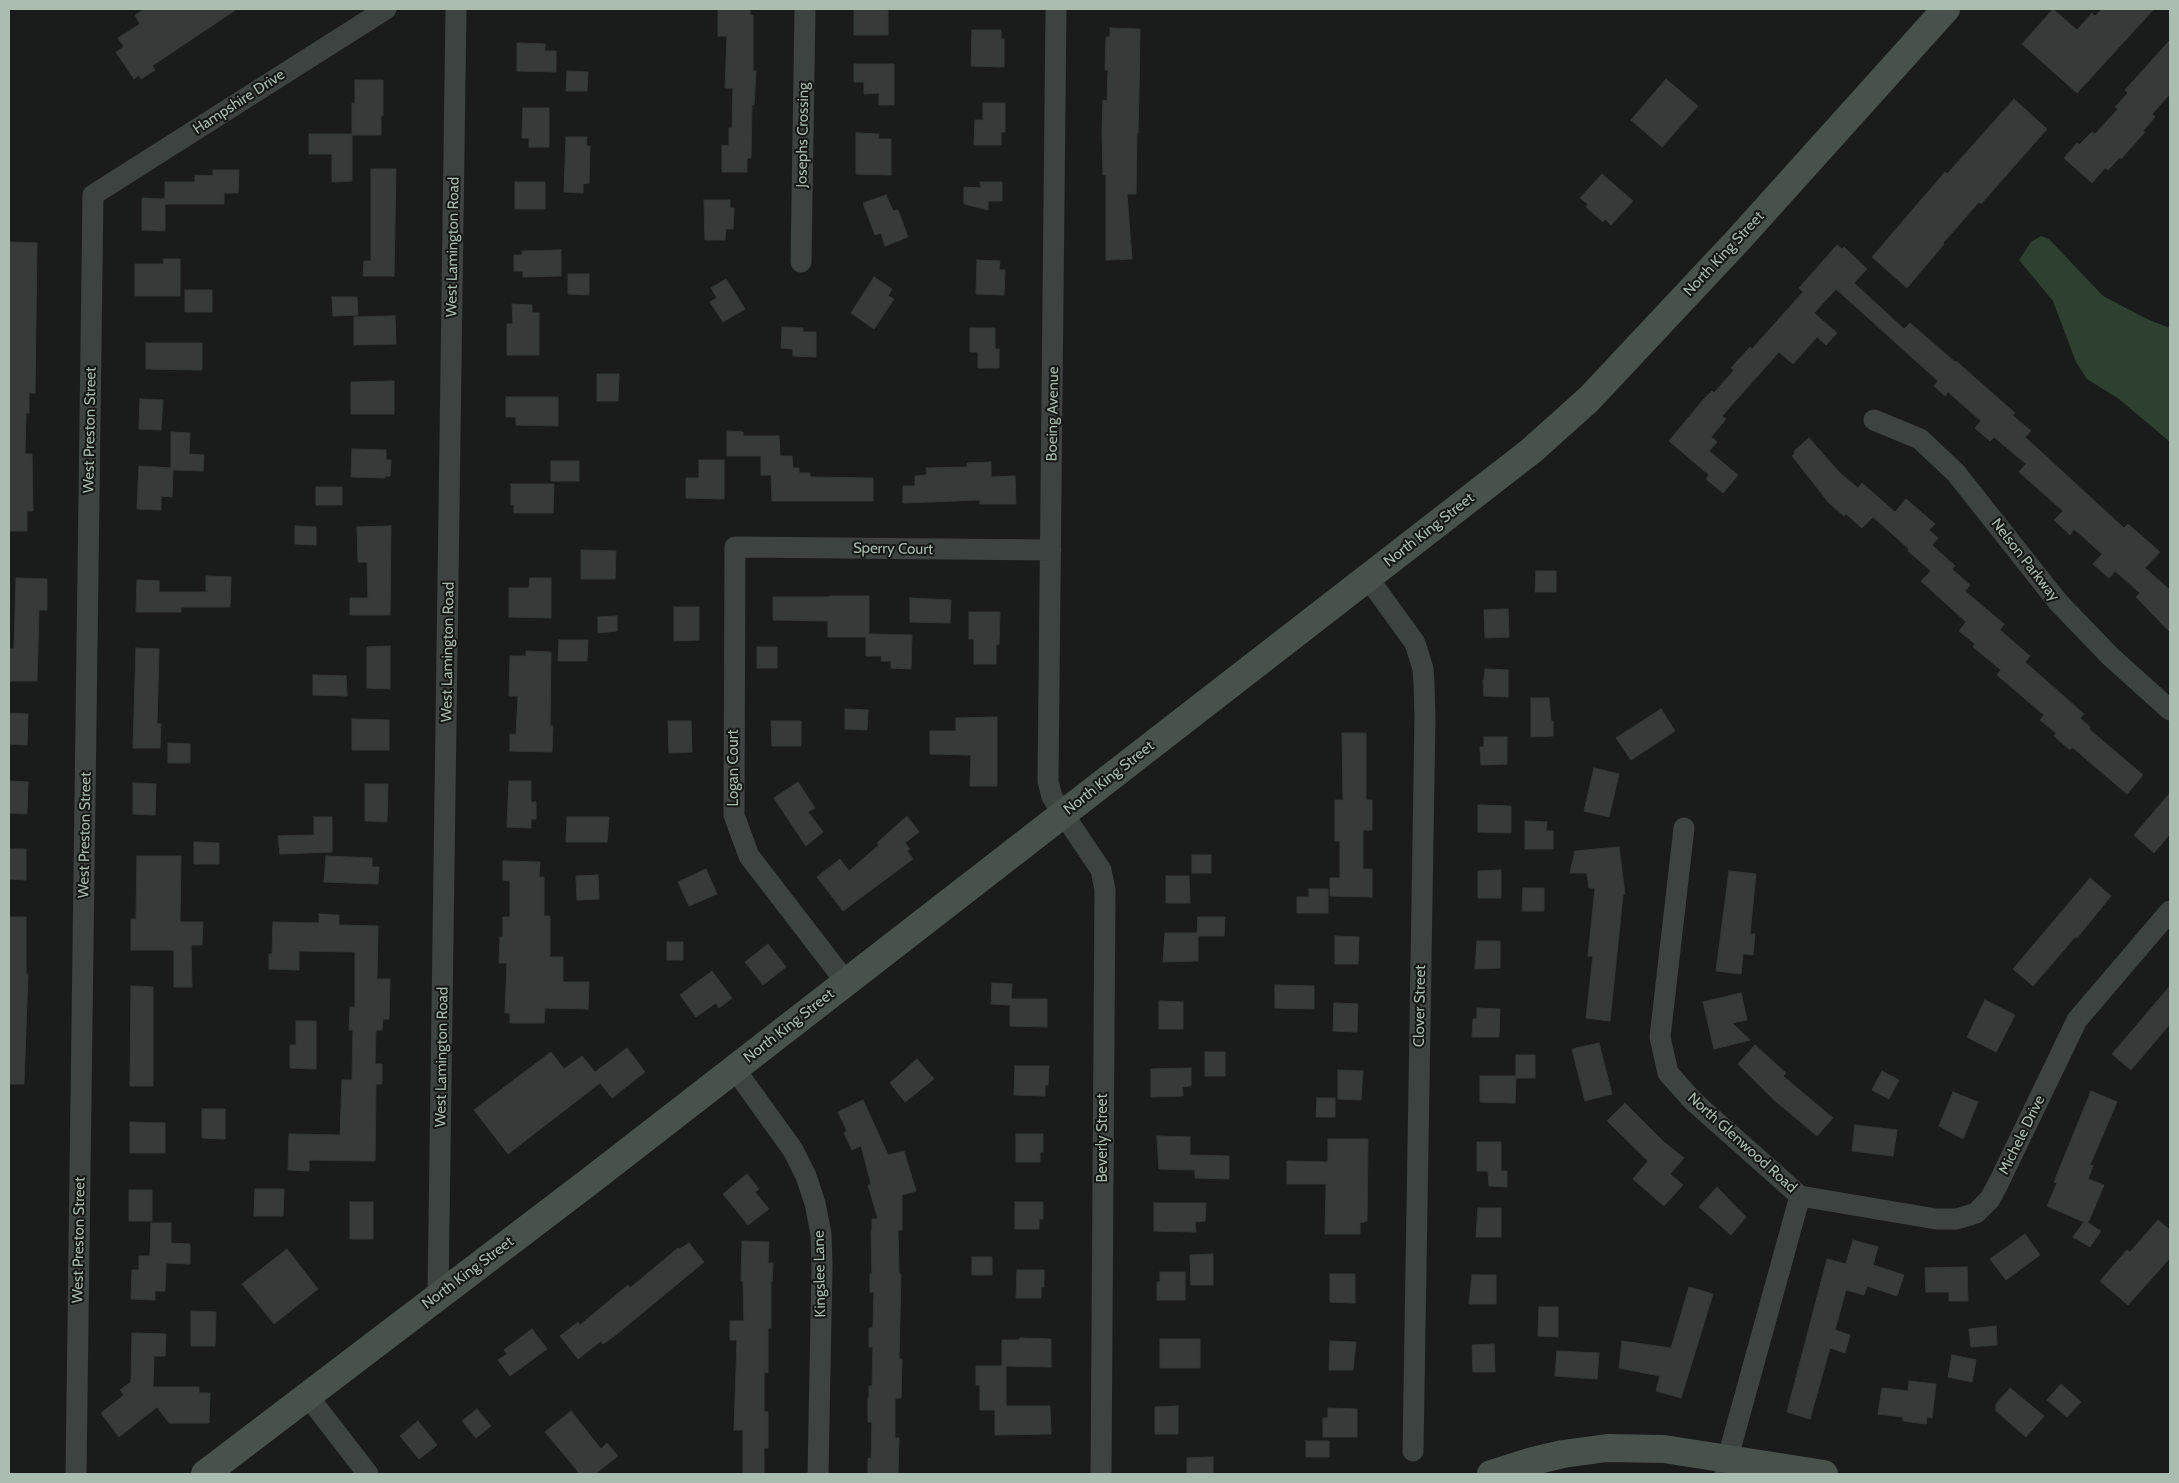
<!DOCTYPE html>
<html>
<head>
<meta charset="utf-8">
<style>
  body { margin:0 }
  #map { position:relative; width:2179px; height:1483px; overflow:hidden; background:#191c1b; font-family:Cabin,sans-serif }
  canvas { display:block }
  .frame { position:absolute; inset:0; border:10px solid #abbcb1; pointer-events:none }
</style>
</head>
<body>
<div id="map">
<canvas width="2179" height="1483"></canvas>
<div class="frame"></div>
</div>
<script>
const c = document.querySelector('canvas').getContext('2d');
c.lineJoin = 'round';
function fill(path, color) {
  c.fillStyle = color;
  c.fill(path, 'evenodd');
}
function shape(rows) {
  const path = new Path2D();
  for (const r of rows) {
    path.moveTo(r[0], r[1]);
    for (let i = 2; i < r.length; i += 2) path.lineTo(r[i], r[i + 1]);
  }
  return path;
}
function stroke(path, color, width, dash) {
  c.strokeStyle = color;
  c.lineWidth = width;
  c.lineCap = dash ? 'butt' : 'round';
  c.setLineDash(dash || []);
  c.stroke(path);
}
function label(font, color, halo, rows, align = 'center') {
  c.font = font + ' Cabin,sans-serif';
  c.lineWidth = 4;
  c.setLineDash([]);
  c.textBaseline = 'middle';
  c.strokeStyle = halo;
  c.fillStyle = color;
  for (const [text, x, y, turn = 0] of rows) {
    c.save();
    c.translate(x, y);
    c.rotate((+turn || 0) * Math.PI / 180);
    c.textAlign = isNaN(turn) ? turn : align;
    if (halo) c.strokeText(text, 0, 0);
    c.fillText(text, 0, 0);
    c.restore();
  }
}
const water = shape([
  [2041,236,2049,239,2103,296,2149,320,2170,328,2170,442,2119,399,2087,379,2076,362,2053,301,2019,260,2031,242]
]);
const building = shape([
  [145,9,237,9,152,66,155,70,141,79,139,75,134,79,116,52,124,47,118,38,140,24,135,15,145,9],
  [718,9,750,9,750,15,753,15,753,71,756,71,754,105,752,105,751,158,747,158,747,172,722,172,722,145,729,146,729,128,732,128,733,88,725,88,727,36,718,36,718,9],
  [854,9,888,9,888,35,854,35,854,9],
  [2053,9,2077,30,2092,13,2095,16,2102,9,2154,9,2077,93,2022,44,2053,9],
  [1110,28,1140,29,1139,92,1138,133,1137,133,1136,194,1127,194,1132,259,1106,260,1106,175,1103,175,1102,132,1103,100,1107,101,1108,70,1105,70,1106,37,1110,37,1110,28],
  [972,30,1001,30,1001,39,1004,39,1004,67,971,66,972,30],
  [2170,40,2170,94,2152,114,2155,117,2143,131,2145,132,2121,159,2120,157,2108,170,2105,168,2092,183,2064,158,2077,143,2079,145,2092,132,2095,134,2107,121,2118,109,2115,107,2128,93,2125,90,2170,40],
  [517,43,545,44,545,51,556,51,556,72,517,71,517,43],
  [854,64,894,64,894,105,879,105,879,93,864,94,864,82,854,82,854,64],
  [567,71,588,72,587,91,566,91,567,71],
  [1666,79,1698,106,1662,147,1631,120,1666,79],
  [355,80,383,80,383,116,381,115,381,135,352,135,352,181,332,182,332,154,309,154,309,134,352,134,352,103,355,103,355,80],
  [2014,99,2047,129,1981,204,1979,202,1943,243,1944,244,1907,288,1872,257,1945,172,1947,174,2014,99],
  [983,103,1005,103,1005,132,1001,132,1001,145,974,145,975,120,983,120,983,103],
  [523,108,549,108,549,147,529,147,529,138,522,138,523,108],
  [856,133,879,134,878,139,891,139,891,175,856,174,856,133],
  [566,137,587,137,586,146,590,146,589,183,583,184,583,193,564,192,566,137],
  [371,169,396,169,394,276,363,276,364,261,371,261,371,169],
  [213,170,239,170,238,193,224,193,224,204,165,204,165,231,142,230,142,198,165,199,165,182,195,182,195,175,213,176,213,170],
  [1602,174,1633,201,1611,225,1605,219,1603,222,1586,207,1588,204,1580,198,1602,174],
  [515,182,545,182,545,209,515,209,515,182],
  [980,182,1002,182,1002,201,988,201,988,210,964,204,964,187,981,188,980,182],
  [886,195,893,211,898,210,908,237,885,246,881,233,875,235,863,203,886,195],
  [704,200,730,200,730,208,734,208,733,229,726,229,725,240,705,240,704,200],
  [9,242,37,243,35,393,29,393,29,413,26,413,25,454,32,454,33,511,27,511,27,531,9,531,9,242],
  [1837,245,1842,249,1844,247,1867,269,1854,283,1904,329,1910,323,1955,362,1956,361,2015,413,2012,415,2031,431,2025,437,2124,528,2128,524,2160,552,2145,568,2170,590,2170,632,2136,597,2140,593,2115,571,2109,578,2093,564,2102,554,2074,529,2070,535,2054,520,2063,511,2019,472,2026,464,1994,437,1990,441,1975,428,1981,421,1948,392,1945,396,1934,386,1938,381,1836,289,1814,313,1837,333,1826,345,1817,337,1793,364,1779,352,1722,416,1726,419,1711,437,1717,442,1709,451,1738,475,1723,493,1706,479,1709,475,1669,441,1703,400,1712,391,1714,393,1734,370,1731,368,1750,347,1752,349,1803,292,1799,288,1837,245],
  [561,250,561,276,523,277,523,271,514,271,514,255,522,255,522,251,561,250],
  [163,259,180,259,180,296,135,296,135,264,164,264,163,259],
  [977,260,1000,261,999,270,1005,270,1004,295,976,294,977,260],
  [568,274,589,274,589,295,568,294,568,274],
  [874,277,892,289,888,296,894,299,874,329,851,313,874,277],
  [726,279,745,309,723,322,710,302,717,298,711,288,726,279],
  [185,290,212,290,212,312,185,312,185,290],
  [332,297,357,297,358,315,333,316,332,297],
  [512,304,532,305,532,313,539,313,539,355,507,355,507,324,513,324,512,304],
  [395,316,396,344,354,345,354,317,395,316],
  [782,327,803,328,803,332,816,332,816,357,793,356,793,349,781,348,782,327],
  [970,328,995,328,995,349,999,349,999,368,978,368,978,352,970,352,970,328],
  [146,343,202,343,202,370,146,369,146,343],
  [597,374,619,374,618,401,597,401,597,374],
  [394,381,394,414,351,414,351,382,394,381],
  [506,397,558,397,558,426,516,425,516,417,506,417,506,397],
  [140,399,163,400,161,430,139,429,140,399],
  [727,431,743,432,743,436,779,436,780,456,792,456,793,468,799,468,799,473,810,473,810,477,873,478,873,501,772,501,771,475,761,475,761,456,727,456,727,431],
  [171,432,190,433,189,454,204,455,203,471,173,470,172,497,161,496,161,510,137,509,139,466,171,468,171,432],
  [1809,438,1840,473,1858,488,1862,483,1895,512,1906,499,1935,524,1929,530,1938,538,1932,545,1955,566,1952,569,1970,585,1965,591,2004,624,2000,630,2030,656,2025,662,2084,714,2080,718,2090,727,2089,729,2143,775,2127,794,2072,747,2070,750,2054,736,2056,733,2040,720,2044,715,1997,675,2001,670,1973,647,1975,644,1959,631,1966,622,1921,581,1931,571,1908,551,1909,549,1873,517,1862,528,1846,514,1844,516,1829,503,1792,456,1795,453,1794,451,1809,438],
  [352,449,386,450,386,460,391,460,390,476,385,476,385,478,351,477,352,449],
  [699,460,724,460,724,499,686,498,686,478,699,478,699,460],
  [551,461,579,461,579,481,551,481,551,461],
  [991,462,991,477,1015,476,1016,504,980,504,980,500,903,503,903,486,915,486,915,476,927,475,926,468,967,467,967,463,991,462],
  [511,484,554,484,553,513,514,513,514,505,511,505,511,484],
  [316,487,342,487,342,505,316,505,316,487],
  [295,526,316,527,316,545,295,544,295,526],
  [391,526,390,615,350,615,350,598,368,598,367,562,358,562,357,527,391,526],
  [581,550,616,551,615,579,581,579,581,550],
  [1536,571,1556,571,1556,592,1535,592,1536,571],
  [206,576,231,577,230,607,181,607,181,612,136,612,137,580,159,581,159,592,206,592,206,576],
  [16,578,47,579,47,610,39,610,37,681,9,681,9,649,14,649,16,578],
  [530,578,551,578,551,618,509,617,509,588,529,588,530,578],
  [830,596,869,596,869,634,912,635,911,669,891,668,891,661,881,661,882,656,866,656,866,637,828,637,828,621,773,620,773,597,830,597,830,596],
  [910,598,951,600,950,623,910,622,910,598],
  [674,607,699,607,699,640,674,641,674,607],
  [1508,609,1509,637,1485,638,1484,610,1508,609],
  [969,612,1000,612,999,644,996,644,996,664,974,664,974,639,969,639,969,612],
  [617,616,617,631,598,633,598,617,617,616],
  [559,640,588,640,587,661,558,661,559,640],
  [390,646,390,689,367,688,367,647,390,646],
  [757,647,777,647,777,668,757,668,757,647],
  [136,648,159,649,157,724,161,724,160,748,133,748,136,648],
  [526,651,551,652,550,726,553,726,552,752,510,751,510,734,516,735,518,696,509,696,510,656,526,656,526,651],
  [1485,669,1508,670,1508,697,1484,696,1483,680,1484,680,1485,669],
  [313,675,346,676,347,696,313,695,313,675],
  [1531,698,1549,698,1551,721,1553,721,1553,736,1531,737,1531,698],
  [845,709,868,710,867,730,845,729,845,709],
  [1661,709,1675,731,1631,760,1616,738,1661,709],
  [9,713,28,714,27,745,9,744,9,713],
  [997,717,997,786,970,786,971,755,930,754,930,731,956,731,956,718,997,717],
  [352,719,389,720,389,750,352,750,352,719],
  [668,721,691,721,692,752,669,753,668,721],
  [771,721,801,721,801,746,772,746,771,721],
  [1342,733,1366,733,1366,800,1372,800,1372,830,1363,830,1363,869,1372,869,1372,897,1330,896,1330,878,1340,878,1340,841,1335,841,1335,800,1343,800,1342,733],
  [1484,737,1507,737,1507,764,1481,765,1480,747,1484,747,1484,737],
  [168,743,190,744,190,763,168,763,168,743],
  [1594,768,1619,774,1609,817,1584,811,1594,768],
  [9,781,28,782,27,814,9,813,9,781],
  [509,781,531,781,531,802,536,802,536,819,531,819,531,828,507,827,509,781],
  [798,782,815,808,808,812,823,832,806,846,774,798,798,782],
  [133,783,156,784,155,815,133,814,133,783],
  [365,784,388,784,387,822,365,821,365,784],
  [2170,793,2170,834,2154,853,2134,835,2170,793],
  [1478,805,1511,806,1511,833,1478,832,1478,805],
  [907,816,919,832,905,843,910,849,907,851,913,859,843,911,817,877,840,859,849,871,879,845,877,843,907,816],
  [314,817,332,817,332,852,280,854,278,836,314,835,314,817],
  [567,817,609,817,607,842,566,842,567,817],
  [1525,821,1547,822,1546,831,1553,831,1553,849,1525,849,1525,821],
  [194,842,219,843,219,864,194,864,194,842],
  [1619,847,1625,894,1623,895,1610,1021,1586,1018,1593,956,1588,956,1595,888,1589,888,1587,873,1570,873,1575,851,1619,847],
  [9,849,26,849,26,880,9,879,9,849],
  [1192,855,1211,855,1211,873,1192,873,1192,855],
  [137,856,181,856,180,922,203,922,202,945,191,945,192,987,174,987,174,950,131,950,131,919,136,919,137,856],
  [326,856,372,858,372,867,379,867,378,884,324,882,326,856],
  [503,861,540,862,539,877,544,877,544,916,550,916,550,957,563,957,563,982,589,982,588,1009,545,1008,544,1023,510,1023,510,1013,505,1013,507,963,499,963,500,937,503,937,503,917,510,917,510,881,503,880,503,861],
  [706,869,717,894,689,906,678,882,706,869],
  [1501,870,1501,898,1478,898,1478,871,1501,870],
  [1729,871,1756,874,1750,934,1755,934,1753,955,1743,954,1741,974,1716,971,1729,871],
  [598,875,599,899,577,900,576,876,598,875],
  [1166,876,1189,876,1190,903,1166,903,1166,876],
  [2090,878,2111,896,2077,938,2075,937,2033,986,2013,969,2090,878],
  [1523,888,1544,888,1544,911,1522,911,1523,888],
  [1309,889,1328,889,1328,913,1297,913,1297,897,1309,897,1309,889],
  [319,914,339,915,339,925,378,926,377,979,390,979,389,1019,383,1019,382,1030,376,1030,375,1064,382,1064,382,1084,376,1084,375,1161,309,1160,309,1171,288,1170,289,1134,340,1135,342,1080,352,1080,353,1030,349,1030,350,1007,355,1007,355,952,299,951,299,970,269,969,269,954,272,954,273,922,319,923,319,914],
  [9,917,26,917,26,974,28,974,24,1084,9,1084,9,917],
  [1198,917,1225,917,1224,936,1198,936,1198,961,1163,962,1165,933,1197,933,1198,917],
  [1335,936,1359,937,1358,964,1335,964,1335,936],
  [1477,941,1500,941,1500,968,1475,969,1477,941],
  [667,942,683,942,683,960,667,960,667,942],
  [768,944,786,967,763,985,745,962,768,944],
  [712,971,732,998,719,1008,716,1003,696,1017,680,995,712,971],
  [992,983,1012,984,1011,999,1047,999,1047,1027,1010,1026,1010,1005,991,1004,992,983],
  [1275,985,1314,986,1314,1009,1275,1008,1275,985],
  [131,986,153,987,153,1086,130,1086,131,986],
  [2170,986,2170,1024,2131,1070,2112,1054,2170,986],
  [1741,993,1747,1020,1732,1023,1750,1040,1714,1049,1703,1002,1741,993],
  [1985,1000,2015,1015,1996,1052,1967,1037,1985,1000],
  [1159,1001,1183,1002,1183,1029,1159,1029,1159,1001],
  [1334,1003,1358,1004,1357,1032,1333,1031,1334,1003],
  [1477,1008,1500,1009,1499,1037,1472,1037,1473,1019,1477,1019,1477,1008],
  [296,1021,316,1021,316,1069,290,1068,290,1045,296,1045,296,1021],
  [1599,1043,1612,1094,1585,1101,1572,1049,1599,1043],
  [1755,1045,1786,1073,1783,1076,1833,1118,1817,1136,1773,1099,1738,1064,1755,1045],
  [627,1048,645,1072,612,1098,600,1083,508,1154,474,1110,551,1052,564,1069,582,1056,595,1072,627,1048],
  [1205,1052,1225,1052,1225,1076,1205,1076,1205,1052],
  [1516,1055,1535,1055,1535,1078,1516,1078,1516,1055],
  [917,1059,934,1079,905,1102,890,1083,917,1059],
  [1015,1066,1049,1066,1048,1085,1045,1085,1045,1096,1014,1095,1015,1066],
  [1191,1068,1191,1086,1182,1087,1183,1096,1151,1097,1151,1069,1191,1068],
  [1338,1070,1363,1071,1361,1100,1338,1099,1338,1070],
  [1882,1071,1899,1080,1889,1099,1872,1090,1882,1071],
  [1480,1076,1516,1076,1515,1103,1480,1102,1480,1076],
  [2091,1091,2117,1102,2090,1165,2093,1166,2088,1179,2104,1185,2088,1223,2101,1231,2090,1247,2073,1237,2084,1222,2047,1206,2057,1183,2054,1182,2091,1091],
  [1953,1092,1978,1102,1963,1139,1939,1126,1953,1092],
  [1317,1098,1335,1098,1335,1117,1316,1117,1317,1098],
  [863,1100,888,1155,904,1151,916,1191,902,1195,902,1230,898,1230,899,1274,901,1274,899,1359,902,1359,901,1398,895,1398,895,1438,899,1438,898,1474,868,1474,868,1458,871,1459,872,1422,868,1422,868,1398,869,1398,869,1386,872,1386,873,1347,869,1347,869,1328,873,1328,874,1292,870,1292,870,1274,872,1274,871,1230,872,1230,872,1219,878,1219,868,1185,871,1184,861,1146,852,1150,844,1133,847,1131,838,1112,863,1100],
  [1625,1103,1664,1142,1684,1158,1670,1174,1683,1185,1664,1206,1633,1179,1648,1161,1607,1121,1625,1103],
  [202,1109,225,1109,225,1139,202,1138,202,1109],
  [130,1122,165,1123,165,1153,130,1153,130,1122],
  [1855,1125,1897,1130,1893,1156,1852,1151,1855,1125],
  [1016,1134,1043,1134,1043,1152,1040,1152,1040,1162,1016,1162,1016,1134],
  [1157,1136,1190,1137,1190,1155,1229,1156,1229,1179,1195,1178,1195,1170,1159,1169,1157,1136],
  [1328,1139,1368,1139,1367,1221,1360,1223,1360,1234,1325,1234,1326,1184,1287,1184,1287,1161,1328,1162,1328,1139],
  [1477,1142,1501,1142,1501,1171,1507,1171,1507,1187,1489,1186,1488,1171,1477,1171,1477,1142],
  [747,1174,759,1189,755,1192,769,1209,748,1225,723,1194,747,1174],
  [1717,1187,1746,1217,1731,1235,1699,1207,1717,1187],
  [255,1189,284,1189,283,1216,254,1216,255,1189],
  [129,1190,152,1190,152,1221,129,1221,129,1190],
  [350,1202,373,1202,373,1239,350,1239,350,1202],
  [1015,1202,1043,1202,1043,1219,1039,1219,1039,1229,1015,1229,1015,1202],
  [1154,1203,1206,1203,1205,1221,1195,1222,1196,1232,1154,1231,1154,1203],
  [1478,1208,1501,1208,1501,1237,1476,1237,1478,1208],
  [2158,1220,2170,1230,2170,1258,2128,1305,2100,1281,2127,1250,2130,1252,2158,1220],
  [151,1223,171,1223,171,1243,190,1244,190,1264,166,1263,165,1291,155,1291,155,1300,131,1299,132,1270,139,1270,139,1256,150,1256,151,1223],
  [2025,1234,2040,1255,2006,1280,1990,1259,2025,1234],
  [1853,1240,1878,1247,1873,1265,1904,1275,1897,1296,1867,1286,1864,1295,1846,1290,1835,1330,1850,1335,1845,1353,1830,1348,1810,1419,1787,1412,1827,1259,1846,1264,1853,1240],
  [742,1241,769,1242,768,1263,773,1263,772,1282,771,1281,771,1328,768,1328,768,1373,764,1372,764,1412,768,1412,768,1448,764,1448,764,1474,743,1474,743,1430,734,1430,737,1340,730,1340,730,1321,744,1321,743,1281,741,1281,742,1241],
  [689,1243,704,1262,617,1334,603,1344,601,1341,578,1359,560,1336,578,1322,580,1325,628,1285,630,1288,678,1248,680,1249,689,1243],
  [287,1249,318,1289,274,1324,242,1284,287,1249],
  [1213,1254,1213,1285,1191,1285,1190,1255,1213,1254],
  [972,1257,992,1257,992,1275,972,1275,972,1257],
  [1967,1267,1968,1301,1949,1301,1949,1292,1926,1292,1925,1268,1967,1267],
  [1017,1270,1044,1270,1044,1287,1041,1287,1041,1298,1016,1298,1017,1270],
  [1160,1272,1185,1272,1185,1300,1157,1300,1157,1282,1160,1282,1160,1272],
  [1330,1274,1355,1274,1355,1303,1330,1302,1330,1274],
  [1472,1275,1496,1275,1496,1304,1469,1304,1472,1275],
  [1689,1287,1713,1294,1681,1398,1656,1391,1660,1376,1619,1368,1622,1341,1671,1348,1689,1287],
  [1539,1307,1558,1307,1558,1337,1538,1336,1539,1307],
  [191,1311,216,1312,215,1346,191,1346,191,1311],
  [1996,1326,1997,1345,1971,1347,1969,1329,1996,1326],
  [532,1329,547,1349,510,1376,498,1360,507,1354,504,1350,532,1329],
  [132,1333,166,1334,165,1356,154,1356,153,1387,199,1387,199,1393,210,1393,209,1423,169,1423,157,1407,119,1437,101,1413,124,1395,120,1390,131,1382,132,1333],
  [1020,1338,1051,1339,1051,1367,1006,1366,1006,1406,1050,1406,1051,1434,995,1435,995,1410,980,1410,980,1385,976,1385,976,1366,1002,1366,1002,1340,1019,1340,1020,1338],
  [1160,1339,1200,1339,1200,1368,1160,1368,1160,1339],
  [1330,1341,1356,1342,1353,1370,1329,1370,1330,1341],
  [1494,1344,1495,1372,1473,1372,1472,1345,1494,1344],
  [1557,1351,1599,1353,1597,1379,1555,1376,1557,1351],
  [1952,1355,1976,1360,1972,1382,1948,1377,1952,1355],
  [1909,1381,1936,1384,1932,1418,1927,1417,1926,1424,1903,1421,1903,1417,1878,1414,1882,1388,1908,1391,1909,1381],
  [2061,1384,2081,1402,2067,1417,2047,1400,2061,1384],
  [2010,1388,2044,1416,2026,1437,1996,1411,1996,1404,2010,1388],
  [1178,1406,1178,1434,1155,1434,1155,1407,1178,1406],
  [1328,1408,1357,1409,1357,1437,1323,1437,1323,1418,1328,1418,1328,1408],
  [477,1409,491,1426,476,1438,462,1421,477,1409],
  [571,1411,601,1449,607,1443,618,1456,595,1474,580,1474,545,1432,571,1411],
  [418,1421,437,1445,419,1459,400,1436,418,1421],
  [1306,1441,1329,1441,1329,1457,1306,1457,1306,1441],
  [1213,1457,1213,1474,1187,1474,1187,1458,1213,1457]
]);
const street = shape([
  [1056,9,1048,781,1052,797,1101,870,1105,890,1101,1474],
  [801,262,805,9],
  [1874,420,1920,439,1956,473,2058,602,2110,656,2170,710],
  [1368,578,1415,643,1423,669,1424,684,1425,717,1413,1451],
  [1684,828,1660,1037,1668,1073,1693,1101,1800,1196,1728,1457,1725,1474],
  [846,982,749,856,734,815,735,547,1051,550],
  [734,1068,793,1150,806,1176,815,1203,821,1234,822,1266,818,1474],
  [1800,1196,1936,1219,1957,1219,1976,1213,1990,1199,1999,1182,2077,1020,2170,911],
  [438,1295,456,9],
  [307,1395,368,1474],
  [76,1474,93,195,386,9]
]);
const secondary = shape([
  [205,1474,590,1181,1531,451,1589,399,1739,239,1946,9],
  [1491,1474,1529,1462,1563,1454,1607,1448,1664,1449,1824,1474]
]);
const streetNames = [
  ["Hampshire Drive",239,102,-33],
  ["Josephs Crossing",803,135,-89],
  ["West Lamington Road",453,247,-89],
  ["North King Street",1724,254,-47],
  ["Boeing Avenue",1053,414,-89],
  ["West Preston Street",90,430,-89],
  ["North King Street",1429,530,-38],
  ["Sperry Court",893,549,1],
  ["Nelson Parkway",2025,560,52],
  ["West Lamington Road",448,652,-89],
  ["Logan Court",734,768,-90],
  ["North King Street",1109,778,-38],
  ["West Preston Street",85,835,-89],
  ["Clover Street",1420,1006,-89],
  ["North King Street",789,1026,-38],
  ["West Lamington Road",442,1057,-89],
  ["Michele Drive",2022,1135,-64],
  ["Beverly Street",1103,1138,-90],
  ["North Glenwood Road",1742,1143,42],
  ["West Preston Street",79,1240,-89],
  ["North King Street",468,1273,-37],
  ["Kingslee Lane",820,1274,-91]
];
fill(water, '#2e4131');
fill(building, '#363b39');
stroke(building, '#333836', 1);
stroke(street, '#3c4340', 21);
stroke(secondary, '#48514c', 28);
label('15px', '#abbcb1', '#141716', streetNames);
</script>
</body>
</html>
